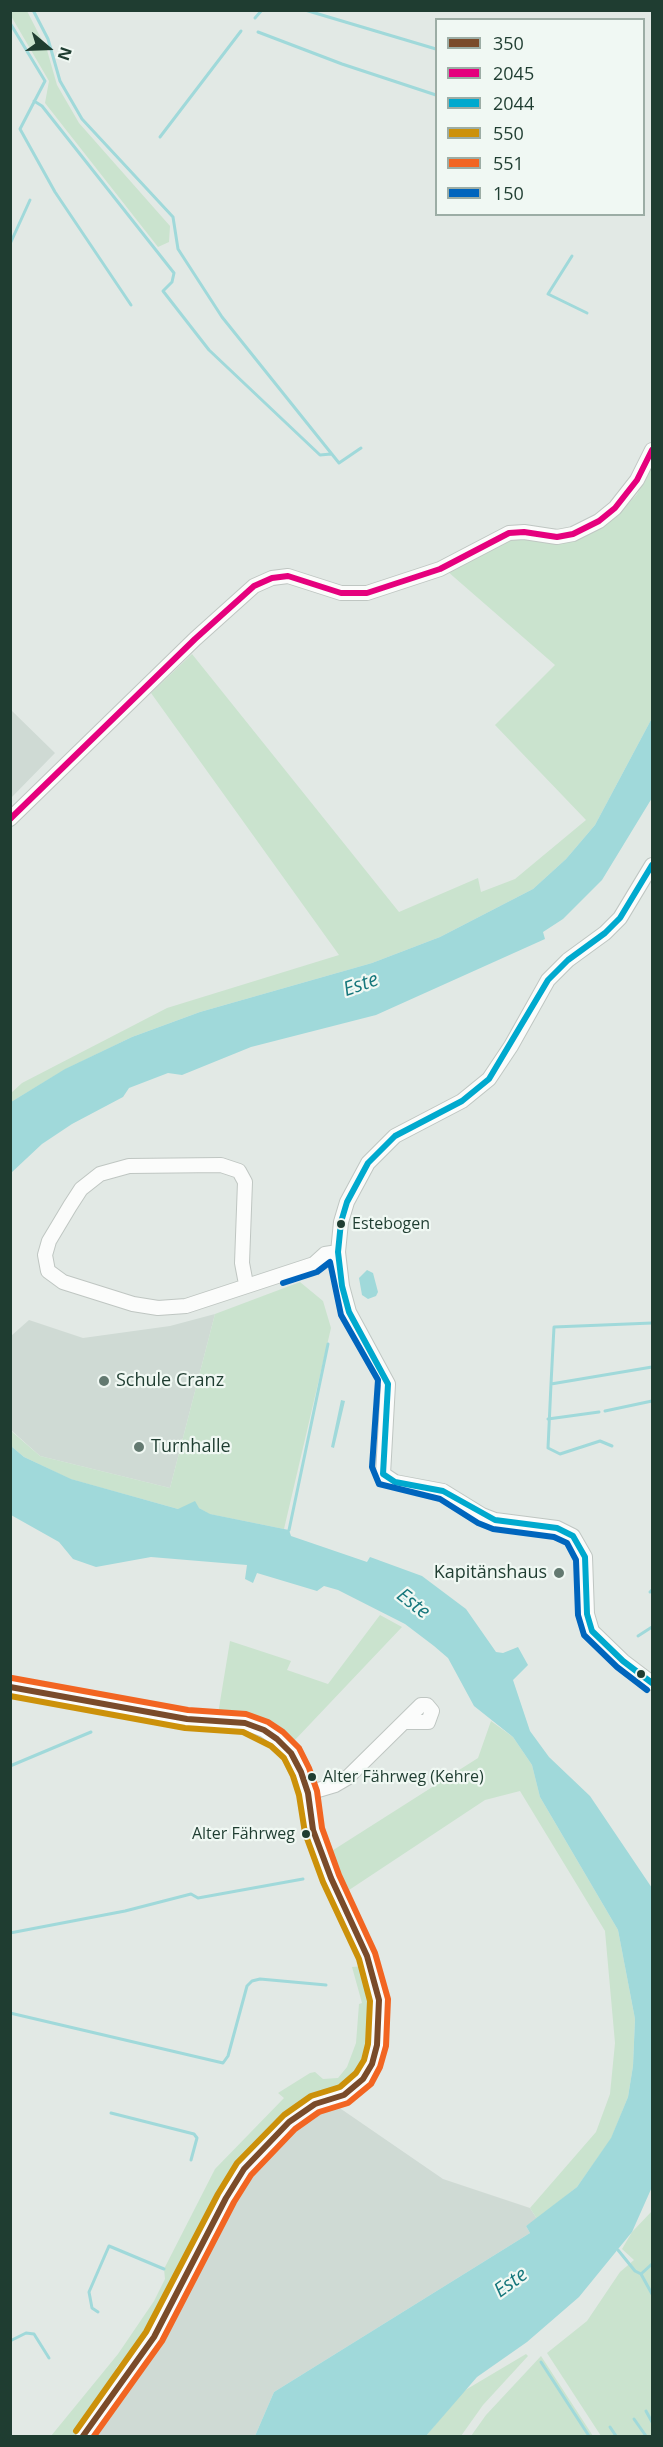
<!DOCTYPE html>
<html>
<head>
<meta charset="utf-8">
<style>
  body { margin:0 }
  #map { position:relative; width:663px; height:2447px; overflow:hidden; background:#e2e9e5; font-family:"Open Sans",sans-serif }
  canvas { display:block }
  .frame { position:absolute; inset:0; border:12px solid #1f3d31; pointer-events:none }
  .legend { position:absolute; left:435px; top:18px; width:210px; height:198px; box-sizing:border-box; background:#f0f8f3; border:2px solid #9cada5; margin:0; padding:8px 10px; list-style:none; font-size:18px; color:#1f3d31 }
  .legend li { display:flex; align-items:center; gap:12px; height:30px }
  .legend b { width:30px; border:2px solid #9cada5 }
  .north { position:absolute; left:18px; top:18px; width:60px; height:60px; -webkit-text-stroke:4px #f0f8f3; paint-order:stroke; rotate:109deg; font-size:16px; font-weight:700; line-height:24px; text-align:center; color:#1f3d31 }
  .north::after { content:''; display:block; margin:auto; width:21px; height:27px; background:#1f3d31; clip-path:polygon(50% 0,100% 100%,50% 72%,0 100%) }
</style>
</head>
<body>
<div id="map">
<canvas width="663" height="2447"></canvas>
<div class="frame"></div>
<ul class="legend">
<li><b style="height:8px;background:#7a4b2a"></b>350</li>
<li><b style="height:8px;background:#e5007d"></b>2045</li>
<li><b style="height:8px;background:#00a9ce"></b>2044</li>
<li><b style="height:8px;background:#cc910a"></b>550</li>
<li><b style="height:8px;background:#f26522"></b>551</li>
<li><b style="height:8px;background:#0065bd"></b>150</li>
</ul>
<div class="north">N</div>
</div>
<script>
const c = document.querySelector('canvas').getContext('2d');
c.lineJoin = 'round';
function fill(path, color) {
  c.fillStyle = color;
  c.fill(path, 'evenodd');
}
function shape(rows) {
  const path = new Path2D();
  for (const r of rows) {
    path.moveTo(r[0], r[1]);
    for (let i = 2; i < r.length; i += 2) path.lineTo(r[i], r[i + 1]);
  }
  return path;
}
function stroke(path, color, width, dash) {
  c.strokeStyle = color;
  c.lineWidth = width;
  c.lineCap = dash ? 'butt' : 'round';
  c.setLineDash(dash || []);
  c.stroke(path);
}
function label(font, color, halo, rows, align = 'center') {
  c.font = font + ' "Open Sans",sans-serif';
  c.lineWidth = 4.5;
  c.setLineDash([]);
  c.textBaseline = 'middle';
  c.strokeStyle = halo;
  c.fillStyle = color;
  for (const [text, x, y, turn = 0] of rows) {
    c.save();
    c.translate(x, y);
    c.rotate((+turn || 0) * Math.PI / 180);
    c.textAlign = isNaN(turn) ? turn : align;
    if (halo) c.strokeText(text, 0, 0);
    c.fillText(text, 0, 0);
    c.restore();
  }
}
const built = shape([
  [10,709,55,753,11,798,10,798],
  [215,1314,170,1488,40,1456,11,1430,11,1336,29,1320,83,1338,170,1326],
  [328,2100,443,2179,530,2208,537,2219,526,2226,530,2233,274,2392,255,2436,88,2436,234,2193,284,2131]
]);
const green = shape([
  [10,11,27,11,47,50,57,85,79,123,170,226,169,242,158,247,45,103,49,81,11,16],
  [652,467,652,718,595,825,566,859,533,889,440,937,372,963,200,1012,132,1037,66,1069,11,1102,10,1094,22,1083,167,1008,339,955,151,693,192,654,399,912,478,878,481,892,515,879,586,820,495,725,555,665,447,571,515,537,565,541,581,538,619,514,637,494],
  [300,1282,323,1301,331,1328,284,1529,209,1514,199,1508,178,1509,70,1479,24,1457,11,1446,10,1430,40,1456,170,1488,215,1314],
  [380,1615,402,1627,293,1742,272,1725,245,1716,218,1714,230,1641,291,1661,287,1670,328,1684],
  [491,1721,513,1737,532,1765,540,1797,618,1930,635,2019,633,2066,628,2097,611,2139,577,2187,537,2219,530,2208,596,2132,610,2094,615,2043,605,1931,520,1791,485,1800,343,1894,327,1854,478,1758],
  [364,1966,371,1989,373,2023,365,2064,356,2076,335,2094,275,2129,163,2312,157,2310,143,2336,116,2368,119,2377,77,2436,51,2436,118,2354,154,2301,165,2279,164,2269,215,2169,284,2098,278,2093,310,2073,315,2072,323,2079,338,2078,347,2067,356,2043,359,2004,362,2003,352,1967],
  [652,2211,652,2436,601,2436,547,2353,587,2321,620,2272,634,2260,622,2249,632,2232],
  [526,2354,528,2356,483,2405,461,2436,426,2436,462,2392],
  [541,2356,593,2436,471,2436,486,2415]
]);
const water = shape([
  [652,718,652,798,602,880,563,919,543,932,545,939,376,1015,251,1047,182,1075,168,1073,129,1088,123,1097,72,1124,42,1144,11,1173,11,1102,65,1069,132,1037,200,1012,372,963,440,937,533,889,566,859,595,825],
  [367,1270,373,1273,378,1292,376,1296,368,1299,362,1295,359,1278],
  [341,1400,345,1401,334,1448,331,1447],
  [11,1446,24,1457,71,1479,178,1509,195,1501,199,1508,210,1514,289,1530,291,1536,367,1562,370,1557,422,1576,466,1609,496,1652,503,1653,518,1647,528,1665,513,1680,530,1731,549,1757,590,1796,652,1888,652,2187,632,2232,579,2297,527,2342,477,2377,426,2436,255,2436,274,2392,530,2233,526,2226,577,2187,611,2138,628,2097,633,2066,635,2019,618,1930,540,1797,532,1765,513,1737,474,1706,448,1658,434,1646,405,1624,338,1590,324,1586,317,1591,257,1573,253,1583,245,1579,247,1565,151,1557,96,1567,73,1559,59,1542,11,1515]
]);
const stream = shape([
  [33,10,48,39,60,81,82,119,173,217,178,249,222,317,339,463,361,448],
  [305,10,436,49],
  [255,18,262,10],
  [10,23,45,81,20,129,55,192,131,305],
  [258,32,342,64,436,95],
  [34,101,42,106,174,273,172,282,163,291,209,350,320,455,331,454],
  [160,137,241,31],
  [10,244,30,200],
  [572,256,548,294,587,313],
  [551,1384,554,1327,652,1323],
  [605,1411,652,1401],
  [548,1419,599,1412],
  [612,1446,600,1441,560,1454,548,1448,551,1384,652,1367],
  [289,1530,328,1344],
  [650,1592,652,1590],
  [638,1636,652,1627],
  [10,1766,91,1732],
  [10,1933,125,1911,191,1894,198,1898,303,1879],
  [10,2013,223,2063,228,2056,247,1986,252,1981,260,1979,326,1985],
  [111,2113,194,2134,197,2138,191,2160],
  [618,2250,635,2271,641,2274,652,2294],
  [641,2274,652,2264],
  [98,2312,92,2308,89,2292,109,2246,164,2269],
  [10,2341,26,2333,34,2334,49,2358],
  [541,2362,589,2436],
  [646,2411,652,2422],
  [634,2419,646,2436],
  [610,2427,616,2436]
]);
const minor = shape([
  [10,819,195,639,254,586,272,578,288,576,341,593,367,593,440,569,509,533,524,532,557,537,573,534,599,521,615,508,637,480,652,450],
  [652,865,620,918,605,933,568,960,548,980,511,1046,489,1079,462,1101,395,1136,368,1163,347,1202,341,1222,338,1252,342,1286,349,1312,388,1384,383,1474,395,1482,443,1491,482,1515,495,1520,557,1528,573,1536,585,1557,587,1614,592,1631,623,1661,652,1683],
  [246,1284,242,1263,245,1182,239,1171,221,1165,129,1166,100,1174,81,1189,70,1206,49,1241,45,1255,48,1271,63,1282,133,1304,158,1308,186,1306,314,1264,325,1254,338,1252],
  [10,1687,187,1719,245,1723,264,1730,277,1739,291,1753,301,1772,308,1793,313,1830,331,1878,367,1956,379,2000,377,2045,372,2064,363,2079,344,2095,315,2104,289,2122,244,2169,226,2198,154,2337,83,2436],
  [308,1793,335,1785,347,1778,421,1705,427,1705,432,1711,428,1722,405,1722]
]);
const bus1 = shape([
  [10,1687,187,1719,245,1723,264,1730,277,1739,291,1753,301,1772,308,1793,313,1830,331,1878,367,1956,379,2000,377,2045,372,2064,363,2079,344,2095,315,2104,289,2122,244,2169,226,2198,154,2337,83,2436]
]);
const bus2 = shape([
  [10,819,195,639,254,586,272,578,288,576,341,593,367,593,440,569,509,533,524,532,557,537,573,534,599,521,615,508,637,480,652,450]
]);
const bus3 = shape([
  [652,865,620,918,605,933,568,960,548,980,489,1079,462,1101,395,1136,368,1163,347,1202,341,1222,338,1252,342,1286,349,1312,388,1384,383,1474,395,1482,443,1491,495,1520,557,1528,573,1536,585,1557,587,1614,592,1631,623,1661,652,1683]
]);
const bus4 = shape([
  [10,1696,185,1728,243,1732,271,1746,284,1758,293,1776,299,1795,305,1833,323,1882,359,1959,370,2001,368,2044,364,2060,356,2073,340,2087,311,2096,284,2115,237,2163,218,2194,146,2332,76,2431]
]);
const bus5 = shape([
  [12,1678,188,1710,246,1714,268,1722,283,1732,299,1748,309,1768,317,1791,322,1828,339,1875,375,1953,388,1999,386,2046,380,2067,371,2084,348,2103,319,2112,295,2129,251,2175,234,2202,162,2341,94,2436]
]);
const bus6 = shape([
  [283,1283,317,1272,330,1262,341,1315,378,1380,372,1467,379,1484,440,1499,478,1523,493,1529,554,1537,567,1543,576,1560,578,1615,584,1635,617,1667,647,1690]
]);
const markers = [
  [341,1224,5,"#1f3d31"],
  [104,1381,6,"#637970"],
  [139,1447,6,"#637970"],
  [559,1573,6,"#637970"],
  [641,1674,5,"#1f3d31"],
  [312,1777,5,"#1f3d31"],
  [306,1834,5,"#1f3d31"]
];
const busNames = [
  ["Estebogen",352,1224],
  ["Alter Fährweg (Kehre)",323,1777],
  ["Alter Fährweg",295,1834,"right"]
];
const poiNames = [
  ["Schule Cranz",116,1381],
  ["Turnhalle",151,1447],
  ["Kapitänshaus",547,1573,"right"]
];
const waterNames = [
  ["Este",361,985,-19],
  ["Este",413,1604,38],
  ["Este",511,2283,-36]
];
fill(built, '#cfdad4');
fill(green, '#cae3ce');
fill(water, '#a0d9da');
stroke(stream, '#a0d9da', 3);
stroke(minor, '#bfc6c2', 16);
stroke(minor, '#fbfcfb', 14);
stroke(bus1, '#7a4b2a', 6);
stroke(bus2, '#e5007d', 6);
stroke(bus3, '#00a9ce', 6);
stroke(bus4, '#cc910a', 6);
stroke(bus5, '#f26522', 6);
stroke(bus6, '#0065bd', 6);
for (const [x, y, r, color] of markers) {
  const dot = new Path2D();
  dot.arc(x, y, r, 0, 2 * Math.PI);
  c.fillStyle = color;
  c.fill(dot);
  stroke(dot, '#f0f8f3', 2);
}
label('16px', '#1f3d31', '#f0f8f3', busNames, 'left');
label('18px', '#1f3d31', '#f0f8f3', poiNames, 'left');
label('italic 20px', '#16777c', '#f0f8f3', waterNames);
</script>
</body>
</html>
